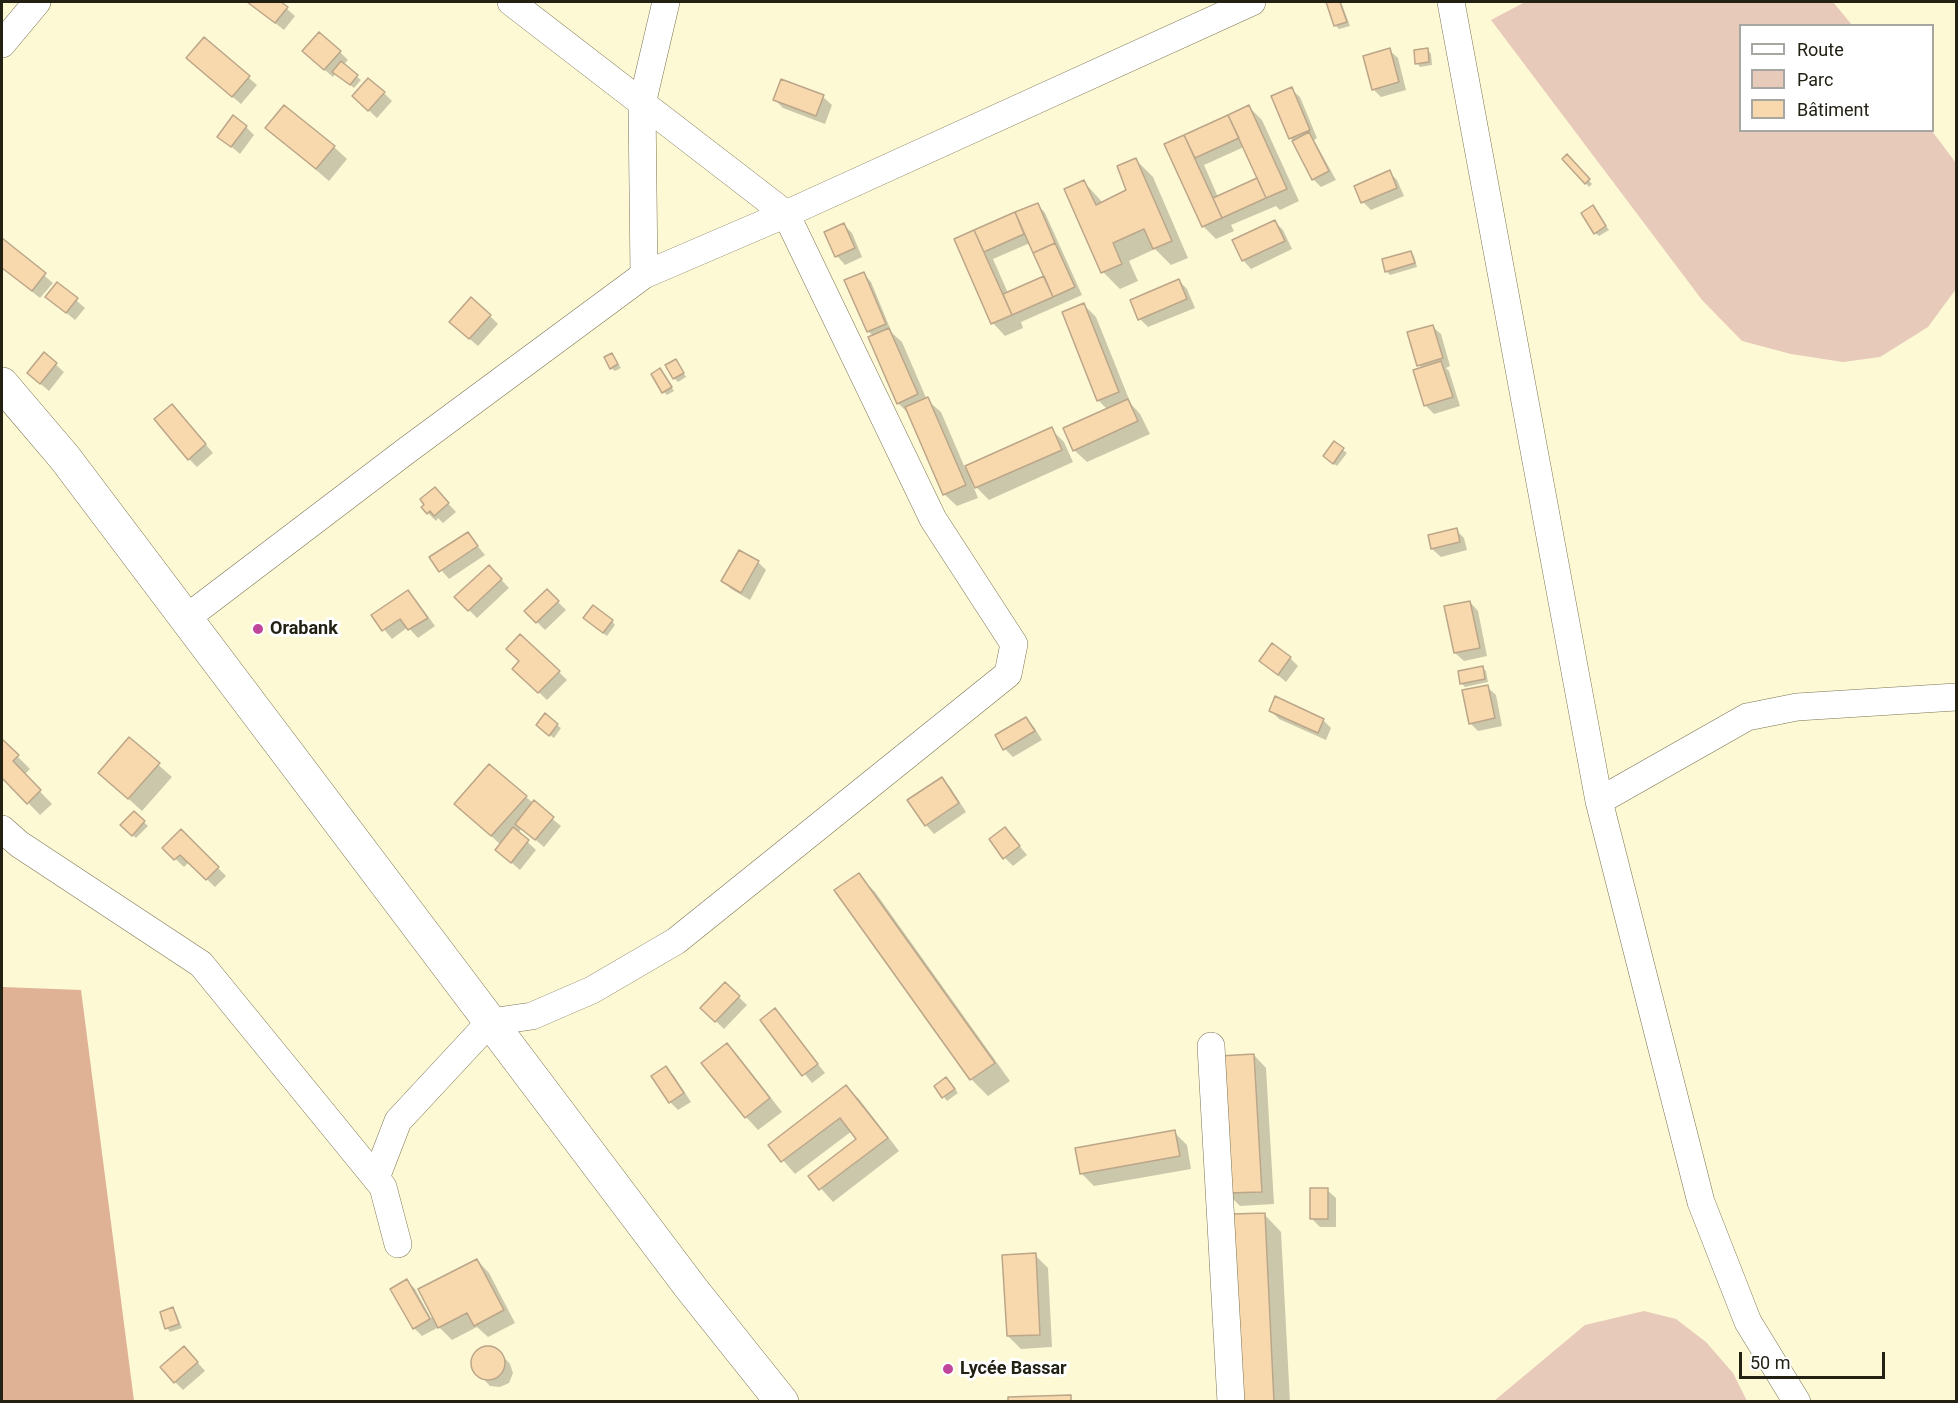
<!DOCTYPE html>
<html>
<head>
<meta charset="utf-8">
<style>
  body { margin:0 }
  #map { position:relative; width:1958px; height:1403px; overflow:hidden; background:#fef9d5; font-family:Roboto,sans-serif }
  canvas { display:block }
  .frame { position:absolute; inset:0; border:3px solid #232114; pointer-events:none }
  .legend { position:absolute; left:1739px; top:24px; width:195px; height:108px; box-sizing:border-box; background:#fff; border:2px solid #a7a6a1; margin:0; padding:8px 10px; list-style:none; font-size:18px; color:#232114 }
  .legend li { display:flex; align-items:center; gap:12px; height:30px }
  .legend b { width:30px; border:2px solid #a7a6a1 }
  .scale { position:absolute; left:1739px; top:1352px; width:146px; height:27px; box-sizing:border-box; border:3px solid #232114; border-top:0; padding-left:8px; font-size:18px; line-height:21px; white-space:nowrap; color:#232114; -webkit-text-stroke:4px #fff; paint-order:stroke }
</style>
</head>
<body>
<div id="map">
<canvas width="1958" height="1403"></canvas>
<div class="frame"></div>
<ul class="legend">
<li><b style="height:8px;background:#fff"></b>Route</li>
<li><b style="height:16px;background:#e7cab9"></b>Parc</li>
<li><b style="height:16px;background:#f8d8ad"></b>Bâtiment</li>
</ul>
<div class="scale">50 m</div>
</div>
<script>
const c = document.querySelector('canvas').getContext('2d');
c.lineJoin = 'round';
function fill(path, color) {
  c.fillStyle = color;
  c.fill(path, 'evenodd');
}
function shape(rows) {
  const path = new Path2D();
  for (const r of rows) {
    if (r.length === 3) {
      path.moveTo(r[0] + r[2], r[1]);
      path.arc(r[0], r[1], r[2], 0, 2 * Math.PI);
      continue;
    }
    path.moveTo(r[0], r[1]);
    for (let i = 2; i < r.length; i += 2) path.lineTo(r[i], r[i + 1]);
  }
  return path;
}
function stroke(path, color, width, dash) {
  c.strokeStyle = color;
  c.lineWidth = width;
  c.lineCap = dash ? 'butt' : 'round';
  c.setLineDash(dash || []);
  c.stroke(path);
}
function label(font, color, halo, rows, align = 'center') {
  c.font = font + ' Roboto,sans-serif';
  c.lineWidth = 6;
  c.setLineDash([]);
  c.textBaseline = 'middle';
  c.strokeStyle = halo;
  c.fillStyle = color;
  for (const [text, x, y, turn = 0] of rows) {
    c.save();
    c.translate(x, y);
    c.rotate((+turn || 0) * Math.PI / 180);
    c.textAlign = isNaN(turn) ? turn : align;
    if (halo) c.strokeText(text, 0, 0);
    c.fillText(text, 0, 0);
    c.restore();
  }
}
const green = shape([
  [1525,2,1833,2,1852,25,1740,26,1740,130,1932,131,1956,163,1956,289,1928,327,1880,357,1843,362,1791,354,1742,341,1702,300,1491,20],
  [1644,1311,1676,1319,1706,1342,1733,1373,1747,1401,1494,1401,1585,1325]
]);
const forest = shape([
  [2,987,81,990,134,1401,2,1401]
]);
const shadow = shape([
  [248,2,279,2,295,16,284,30],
  [1327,2,1341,2,1350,26,1339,29,1336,26],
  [204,39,257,85,241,104,196,66],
  [1389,50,1398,58,1406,90,1381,97,1373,89],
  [1428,50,1431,54,1432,65,1420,67,1417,63],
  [340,52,348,60,343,65,361,80,354,88,336,73,333,77,312,59],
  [1291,89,1300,97,1317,138,1314,140,1336,180,1321,187,1313,179,1291,138],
  [384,93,392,101,377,118,362,104],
  [823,97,832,105,825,124,783,108,775,100],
  [1249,107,1262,120,1299,201,1280,210,1276,206,1231,225,1234,231,1216,239,1203,226,1166,145],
  [1244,147,1261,184,1218,197,1204,165],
  [246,127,254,135,240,154,219,136],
  [267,128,334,147,347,159,329,181],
  [1567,156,1592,184,1589,187,1564,159],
  [1136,160,1153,177,1188,258,1171,265,1155,249,1129,261,1138,281,1120,289,1103,272,1084,182,1103,203,1128,191],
  [1389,172,1397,180,1404,196,1371,210,1363,202],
  [1037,204,1045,213,1082,295,1021,322,1023,328,1005,336,993,323,956,240],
  [1030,243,1046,277,1008,293,993,259],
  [1593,207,1609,230,1599,236,1595,233],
  [1275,222,1283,230,1292,249,1251,269,1243,260],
  [844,225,852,233,862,257,845,265,837,256,826,233],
  [2,240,53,283,40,298,2,268],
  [1411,253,1414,256,1417,267,1390,275,1386,271],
  [863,273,871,282,892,333,902,342,927,400,941,412,965,468,1051,429,1064,442,1073,462,989,500,972,483,978,498,957,506,944,494,910,415,898,403,873,336,868,331],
  [1179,281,1187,289,1195,308,1148,327,1140,319],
  [57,284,85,308,75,320,47,297],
  [1084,305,1096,317,1131,404,1140,414,1150,434,1087,462,1074,450,1108,410,1098,400],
  [490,316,498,324,478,346,459,330],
  [1432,326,1441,334,1450,366,1446,368,1449,371,1460,406,1434,414,1426,406,1415,371,1423,369,1419,365],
  [44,354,64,372,49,391,37,381],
  [612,355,621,368,615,371,611,368],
  [679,365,686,377,678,382,674,378],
  [663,374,674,391,667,395,664,392],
  [180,414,213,453,197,467,189,459],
  [1334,443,1347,453,1337,466,1328,460],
  [435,489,456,512,443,523,438,518,436,521,428,513],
  [1456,530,1464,538,1467,550,1441,557,1432,549],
  [467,533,485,555,449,579,431,558],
  [758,562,766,570,750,600,731,589,723,581],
  [497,575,509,588,477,618,456,597],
  [547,591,566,610,545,630,526,611],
  [408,592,416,600,435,626,418,638,408,627,392,639,373,616],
  [1470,602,1478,611,1487,656,1464,661,1455,653],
  [612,621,615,625,607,636,588,622],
  [1290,658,1298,666,1286,682,1261,661],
  [521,661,559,672,567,680,547,700,514,669],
  [1483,668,1486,671,1488,682,1465,687,1461,683],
  [1487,687,1496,695,1502,726,1478,731,1470,723],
  [1271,711,1323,720,1331,728,1326,740,1279,719],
  [1026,719,1034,727,1042,740,1013,757,1005,749],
  [557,725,561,728,554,738,541,729],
  [129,739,172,777,142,811,113,785],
  [2,741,30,769,24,775,52,804,40,815,2,776],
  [942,779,950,787,966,812,934,834,926,825],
  [526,797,561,826,544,847,522,828,518,833,536,850,520,870,497,850,501,845,469,816],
  [134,813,148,826,136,838,122,825],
  [1005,829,1027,855,1013,866,1005,858],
  [181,831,226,876,215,887,189,862,184,867,164,848],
  [858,875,875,892,1010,1081,988,1096,971,1079,836,890],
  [725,984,747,1005,724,1029,702,1008],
  [775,1010,825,1073,812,1083,762,1020],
  [727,1045,739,1057,782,1112,758,1130,746,1117],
  [1254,1055,1266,1068,1274,1204,1240,1206,1227,1193],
  [666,1068,674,1076,691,1102,678,1110,670,1102],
  [950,1082,958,1093,947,1101,936,1086],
  [846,1087,859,1099,899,1151,833,1202,810,1176,858,1140,852,1131,795,1174,770,1145],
  [1174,1132,1187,1145,1191,1169,1094,1186,1082,1174],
  [1327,1190,1336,1198,1336,1227,1320,1227,1312,1219],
  [1264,1214,1281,1232,1290,1402,1243,1402],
  [1035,1255,1048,1268,1052,1347,1021,1349,1008,1336],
  [477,1260,489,1273,515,1323,488,1337,477,1327,452,1340,439,1327,422,1336,414,1328,407,1281,415,1289,431,1318],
  [173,1309,176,1313,182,1328,170,1332,167,1328],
  [488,1347,498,1351,510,1364,513,1373,509,1383,500,1387,490,1386,474,1369,473,1359,479,1351],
  [192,1356,205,1371,183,1390,175,1382]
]);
const building = shape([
  [247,2,281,2,288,7,275,23,247,2],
  [1326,2,1340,2,1347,22,1334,26,1326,2],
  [319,32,341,51,324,70,302,51,319,32],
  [204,37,250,76,232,97,186,58,204,37],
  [1390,48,1399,82,1372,90,1363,56,1390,48],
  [1428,48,1429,62,1415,64,1414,50,1428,48],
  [341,61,358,75,350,85,332,72,341,61],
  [368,78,385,92,368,111,352,96,368,78],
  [781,79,824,95,816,116,773,100,781,79],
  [1292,87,1310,130,1289,139,1271,96,1292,87],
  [284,105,335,146,316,169,265,128,284,105],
  [1249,105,1287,189,1266,198,1228,115,1249,105],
  [233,115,247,126,231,147,217,137,233,115],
  [1228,115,1239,138,1195,158,1184,135,1228,115],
  [1309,132,1329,171,1312,180,1292,141,1309,132],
  [1184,135,1222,218,1202,227,1164,144,1184,135],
  [1567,154,1590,179,1585,184,1562,159,1567,154],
  [1136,158,1172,241,1153,249,1144,229,1113,243,1122,264,1101,273,1064,189,1084,180,1096,205,1126,190,1117,166,1136,158],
  [1390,170,1397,188,1361,203,1354,186,1390,170],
  [1257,178,1266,198,1222,218,1213,198,1257,178],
  [1038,203,1055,243,1033,253,1015,212,1038,203],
  [1593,205,1606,226,1594,234,1581,213,1593,205],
  [1015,212,1024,234,984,252,974,230,1015,212],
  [1275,220,1285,241,1242,261,1232,240,1275,220],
  [844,223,855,248,835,257,824,232,844,223],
  [974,230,1012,315,991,324,954,239,974,230],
  [2,238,46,273,32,291,2,268,2,238],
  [1055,243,1075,287,1053,297,1033,253,1055,243],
  [1411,251,1415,263,1385,272,1382,259,1411,251],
  [864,272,886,324,867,332,844,280,864,272],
  [1044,276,1053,297,1012,315,1003,294,1044,276],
  [1179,279,1187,299,1138,320,1130,300,1179,279],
  [57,282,78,298,66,313,45,297,57,282],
  [471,297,491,315,469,339,449,322,471,297],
  [1084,303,1119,392,1097,401,1062,312,1084,303],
  [1433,325,1443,358,1417,366,1407,332,1433,325],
  [889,328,918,394,897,404,868,337,889,328],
  [44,352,57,363,40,384,27,373,44,352],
  [612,353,618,364,610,369,604,357,612,353],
  [676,359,684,373,673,379,665,365,676,359],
  [1441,361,1453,397,1424,406,1413,370,1441,361],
  [660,368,672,387,662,393,651,374,660,368],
  [928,397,966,485,943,495,905,407,928,397],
  [1128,399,1138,421,1073,451,1063,428,1128,399],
  [172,404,206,444,188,460,154,419,172,404],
  [1052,427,1062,450,975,488,965,466,1052,427],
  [1334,441,1344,448,1333,464,1323,456,1334,441],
  [435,487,449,503,434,516,430,511,427,514,421,507,424,505,420,499,435,487],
  [1457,528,1460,542,1431,549,1428,535,1457,528],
  [468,532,478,546,439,572,429,557,468,532],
  [739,550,759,561,741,593,721,581,739,550],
  [489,565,502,579,468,611,454,597,489,565],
  [547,589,559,601,536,623,524,611,547,589],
  [408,590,428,618,408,630,400,619,382,631,371,615,408,590],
  [1470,601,1480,648,1454,653,1444,606,1470,601],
  [593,605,613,620,603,633,583,618,593,605],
  [520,634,560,671,538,693,512,669,519,661,506,649,520,634],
  [1272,643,1291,657,1278,675,1259,661,1272,643],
  [1483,666,1485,679,1460,684,1458,671,1483,666],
  [1488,685,1495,718,1469,724,1462,690,1488,685],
  [1275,696,1324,719,1318,733,1269,711,1275,696],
  [545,713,558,724,549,736,536,725,545,713],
  [1026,717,1035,731,1003,750,995,735,1026,717],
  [129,737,160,763,128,799,98,773,129,737],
  [2,739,19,755,13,761,41,790,27,804,2,778,2,739],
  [489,764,527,796,491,836,454,804,489,764],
  [942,777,959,803,925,826,907,800,942,777],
  [534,800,554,817,535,840,515,824,534,800],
  [134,811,145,821,132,836,120,825,134,811],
  [513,827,529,840,511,863,495,850,513,827],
  [1005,827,1020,846,1003,859,989,839,1005,827],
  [181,829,219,867,206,880,180,855,174,860,162,848,181,829],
  [859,873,995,1063,970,1080,834,890,859,873],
  [725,982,740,996,715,1022,700,1008,725,982],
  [775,1008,818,1064,802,1076,760,1020,775,1008],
  [727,1043,770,1098,745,1118,701,1063,727,1043],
  [1254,1054,1262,1192,1226,1193,1219,1056,1254,1054],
  [666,1066,684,1093,669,1103,651,1076,666,1066],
  [946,1077,955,1089,942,1098,934,1086,946,1077],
  [846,1085,888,1138,819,1190,808,1176,856,1139,840,1118,781,1162,768,1145,846,1085],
  [1175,1130,1180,1156,1080,1174,1075,1148,1175,1130],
  [1310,1188,1328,1188,1328,1219,1310,1219,1310,1188],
  [1265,1213,1274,1402,1242,1402,1232,1214,1265,1213],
  [1036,1253,1040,1335,1007,1336,1002,1255,1036,1253],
  [477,1259,504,1310,474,1326,467,1313,438,1328,418,1289,477,1259],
  [407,1279,430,1319,413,1329,390,1289,407,1279],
  [173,1307,179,1324,165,1329,160,1312,173,1307],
  [184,1346,198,1362,174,1383,160,1367,184,1346],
  [488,1363,17],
  [1071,1395,1071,1402,1008,1402,1008,1397,1071,1395]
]);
const minor = shape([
  [1451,2,1599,801,1701,1202,1748,1322,1797,1402],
  [2,44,37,2],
  [644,275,642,104,666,2],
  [185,619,406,451,644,275,786,214,1252,2],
  [1599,801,1747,717,1797,707,1956,697],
  [2,829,19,844,201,964,383,1187,398,1244],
  [1211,1046,1231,1402],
  [376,1178,398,1121,490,1022,532,1016,592,990,676,941,1008,674,1014,644,933,519,786,214,511,2]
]);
const major = shape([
  [2,384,65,458,691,1288,782,1402]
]);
const markers = [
  [258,629,6,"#bf469a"],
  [948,1369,6,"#bf469a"]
];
const poiNames = [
  ["Orabank",270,629],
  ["Lycée Bassar",960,1369]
];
fill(green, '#e7cab9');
fill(forest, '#dfb195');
fill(shadow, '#0003');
fill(building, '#f8d8ad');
stroke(building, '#bba689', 1.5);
stroke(minor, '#7a7454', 28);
stroke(major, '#7a7454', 34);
stroke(minor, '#fff', 27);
stroke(major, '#fff', 33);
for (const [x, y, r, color] of markers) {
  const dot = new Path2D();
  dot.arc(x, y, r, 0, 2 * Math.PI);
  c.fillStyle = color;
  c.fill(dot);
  stroke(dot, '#fff', 2);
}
label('bold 18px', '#232114', '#fff', poiNames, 'left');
</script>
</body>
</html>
